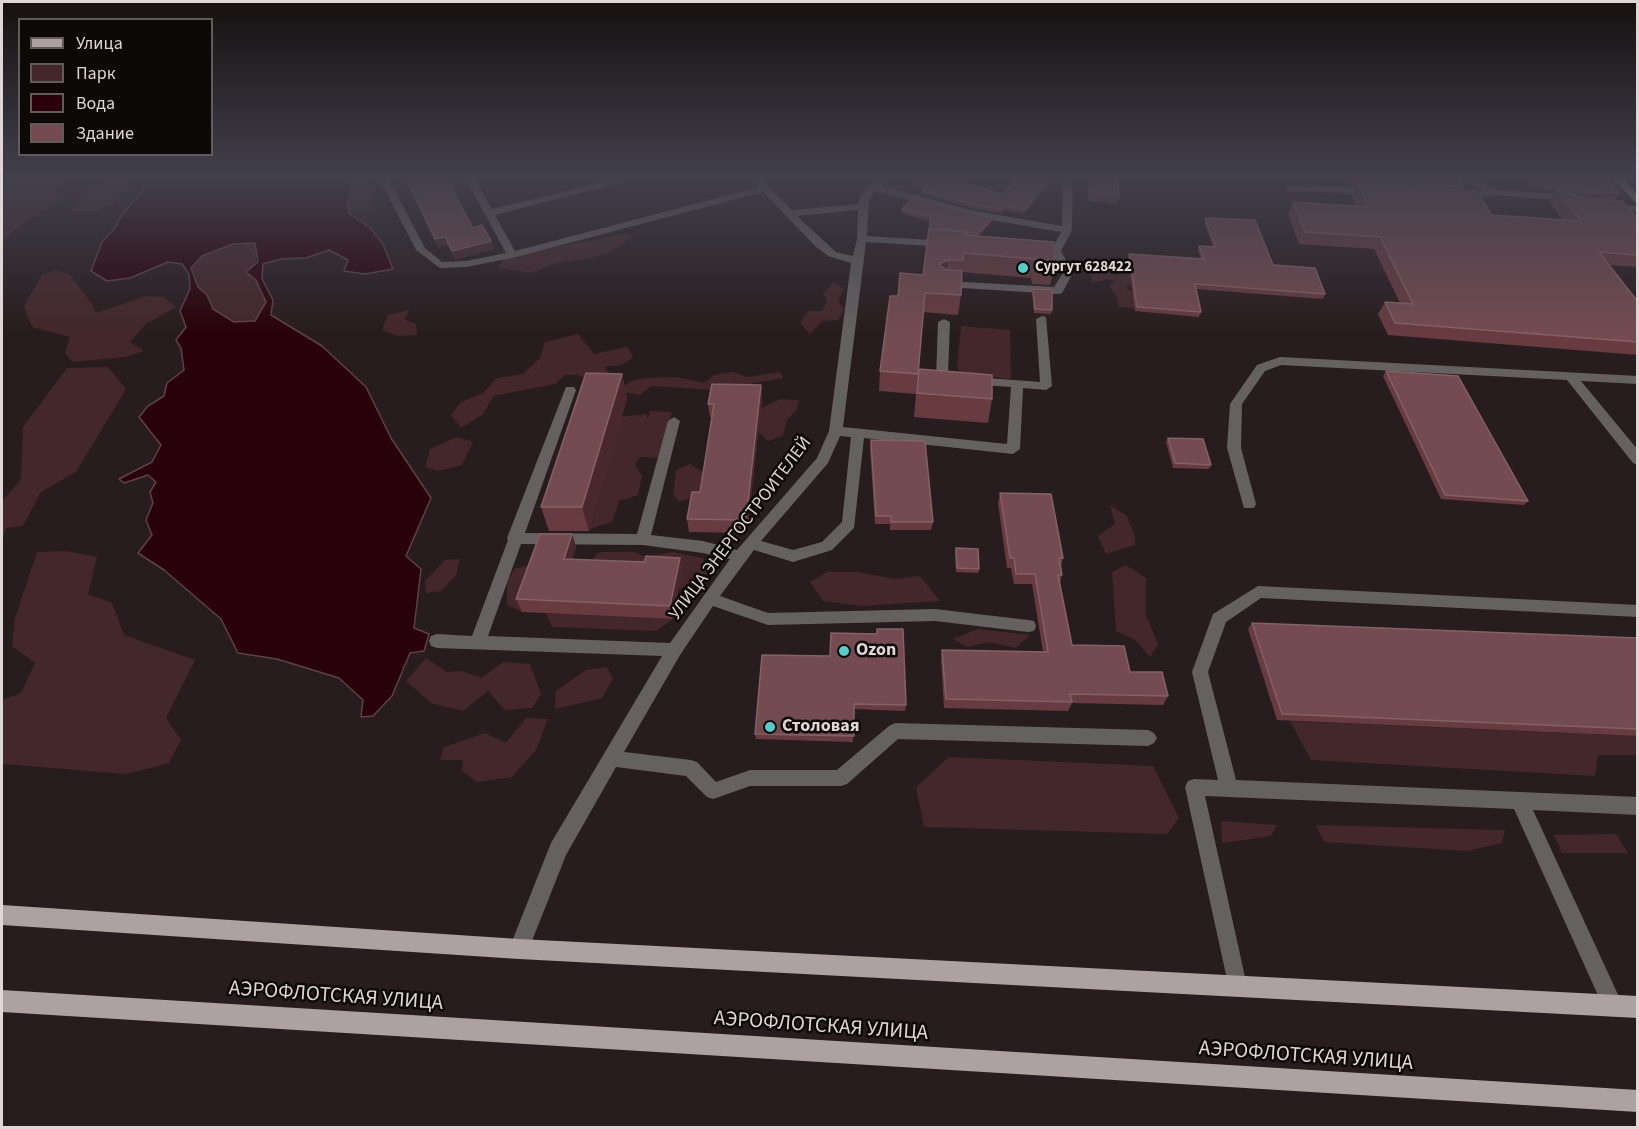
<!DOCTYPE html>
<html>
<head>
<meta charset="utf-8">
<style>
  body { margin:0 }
  #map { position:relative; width:1639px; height:1129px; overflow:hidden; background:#281d1e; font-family:"Source Sans 3",sans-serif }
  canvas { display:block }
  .frame { position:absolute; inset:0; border:3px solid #ded6d7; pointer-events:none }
  .legend { position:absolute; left:18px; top:18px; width:195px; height:138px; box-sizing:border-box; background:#0d0909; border:2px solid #615b5b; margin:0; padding:8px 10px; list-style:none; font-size:18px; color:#ded6d7 }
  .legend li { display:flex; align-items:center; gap:12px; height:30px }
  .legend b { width:30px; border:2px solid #615b5b }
</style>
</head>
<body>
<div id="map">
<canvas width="1639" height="1129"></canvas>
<div class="frame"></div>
<ul class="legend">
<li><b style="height:8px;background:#ada1a2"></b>Улица</li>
<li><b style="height:16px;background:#43272a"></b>Парк</li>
<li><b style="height:16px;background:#29010a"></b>Вода</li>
<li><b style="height:16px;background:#744b51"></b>Здание</li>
</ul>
</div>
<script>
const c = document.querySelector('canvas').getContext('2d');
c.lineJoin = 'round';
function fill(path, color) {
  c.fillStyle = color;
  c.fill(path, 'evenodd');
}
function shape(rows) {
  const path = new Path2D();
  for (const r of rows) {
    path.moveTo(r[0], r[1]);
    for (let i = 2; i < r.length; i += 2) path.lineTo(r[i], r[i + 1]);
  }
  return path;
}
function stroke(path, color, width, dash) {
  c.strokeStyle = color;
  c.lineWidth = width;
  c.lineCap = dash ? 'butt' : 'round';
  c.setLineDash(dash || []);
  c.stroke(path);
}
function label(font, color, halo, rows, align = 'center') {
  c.font = font + ' "Source Sans 3",sans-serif';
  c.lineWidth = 5;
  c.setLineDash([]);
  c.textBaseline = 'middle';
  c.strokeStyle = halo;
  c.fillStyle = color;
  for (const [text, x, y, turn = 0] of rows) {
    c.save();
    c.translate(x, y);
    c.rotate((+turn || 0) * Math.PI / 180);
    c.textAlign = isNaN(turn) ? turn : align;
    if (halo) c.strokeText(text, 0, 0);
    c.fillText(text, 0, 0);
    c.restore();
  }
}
const green = shape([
  [2,176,78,176,54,192,65,197,15,229,10,236,2,242],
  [103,176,137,176,127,182,122,193,111,205,92,212,72,213,74,204],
  [338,176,359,176,361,179,373,180,372,210,349,213,348,201,352,185],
  [626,234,633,237,608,253,587,259,557,263,531,273,498,268,504,259,535,251],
  [256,242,256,280,266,302,255,321,234,322,213,309,207,295,198,287,195,274,191,268,202,256,233,244],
  [1129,264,1131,284,1125,288,1133,292,1135,308,1119,307,1116,296,1109,286,1115,280,1107,279,1092,283,1091,275,1084,271,1119,275,1116,268],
  [56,270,69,274,92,304,96,313,146,296,163,297,176,307,146,324,130,342,144,351,125,357,72,362,65,353,70,337,32,327,24,306,42,275],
  [833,283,844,288,838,301,844,309,838,320,822,321,810,334,800,323,808,311,822,311,827,301,823,293],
  [409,310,405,320,416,324,417,335,397,336,382,330,388,315],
  [961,326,1010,330,1011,379,962,373,957,368],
  [578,334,594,354,627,347,633,357,621,365,604,367,610,374,620,373,617,378,596,384,578,375,565,375,555,384,494,396,482,415,461,428,451,415,461,402,483,393,497,378,523,374,540,358,545,342],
  [108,367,126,389,76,472,41,492,23,526,6,528,2,541,2,501,21,479,23,427,67,368],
  [734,372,747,377,780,372,783,378,715,390,651,386,640,395,619,391,629,382,645,378,677,377,704,383,714,375],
  [781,399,799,400,796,411,787,419,783,436,768,441,758,432,761,408],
  [650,411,672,412,660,458,640,457,635,465,642,476,638,495,619,501,612,522,590,529,621,417,646,414,648,418],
  [457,437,473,442,462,465,438,471,425,467,430,449],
  [690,464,706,474,703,496,679,501,673,495,676,470],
  [1110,505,1127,516,1135,537,1135,545,1106,554,1098,536,1115,524],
  [66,551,97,557,88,594,112,603,124,635,195,660,166,718,181,740,169,763,127,774,2,764,2,700,21,693,35,663,12,646,15,618,37,552],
  [600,552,634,552,646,557,672,552,703,558,707,577,696,594,597,563,593,558],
  [460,559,456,575,441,591,426,593,425,581,445,560],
  [538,563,522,612,507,605,507,583,514,569],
  [1126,565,1146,578,1146,615,1158,644,1150,657,1135,640,1116,631,1112,572],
  [827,572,857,572,895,579,920,576,940,601,861,606,823,601,810,582],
  [546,613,673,619,656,631,552,627],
  [978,629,1030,635,1016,648,990,642,968,647,953,639],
  [426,658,447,672,462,671,481,678,503,662,530,664,541,694,532,708,505,710,488,691,463,711,431,703,406,681],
  [607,667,613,679,602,698,555,709,556,691,586,670],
  [526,718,548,719,536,750,512,777,477,782,462,771,463,760,440,760,444,747,485,733,506,743],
  [1290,721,1637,736,1637,755,1598,755,1595,776,1311,760],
  [949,757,1153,766,1179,818,1167,834,924,827,916,787],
  [1221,821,1277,825,1271,836,1222,843],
  [1316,825,1505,830,1502,843,1467,851,1324,842],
  [1616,834,1628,853,1562,853,1554,835]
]);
const water = shape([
  [157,176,168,178,179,176,338,176,346,178,352,185,348,201,349,213,371,229,383,244,393,269,365,274,344,271,348,260,329,250,306,258,281,259,263,264,262,279,273,300,271,315,322,346,366,387,391,438,431,498,406,556,421,569,414,628,429,634,424,651,410,653,392,696,373,716,361,717,363,700,339,678,277,659,238,653,221,619,164,570,138,553,152,535,146,520,153,503,150,492,156,482,148,475,124,483,119,479,152,462,161,445,139,417,148,406,164,396,167,383,184,370,181,348,176,340,186,327,180,311,190,289,189,274,182,264,168,262,130,278,107,281,91,271,102,242,116,227,119,219,143,190,143,184,157,176],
  [255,243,258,262,246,272,256,280,266,302,255,321,234,322,213,309,207,295,198,287,191,268,202,256,233,244,255,243]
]);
const minor = shape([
  [455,176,467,176,476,181,492,209,628,176,645,176,495,215,515,251,759,187,748,176,758,176,792,210,859,204,859,199,865,191,880,176,891,176,881,186,975,211,1062,226,1063,176,1073,176,1072,230,1061,251,1073,273,1062,293,1058,294,946,287,940,284,946,281,1054,287,1063,273,1051,251,1061,232,974,217,876,191,872,195,869,199,867,236,946,241,951,244,946,247,866,242,843,427,1007,444,1011,387,942,382,936,378,938,322,944,319,950,322,948,375,1040,382,1036,319,1042,316,1046,317,1052,386,1046,390,1023,388,1020,449,1013,454,864,438,854,528,832,550,793,562,754,550,720,596,768,613,935,609,1028,620,1034,621,1036,626,1034,631,1028,632,935,621,768,625,713,606,680,655,624,752,691,760,697,762,716,782,750,770,837,770,889,726,895,723,1148,730,1154,733,1157,738,1154,743,1148,746,898,739,847,784,841,786,750,786,713,799,707,797,686,776,616,767,566,855,526,956,519,959,512,956,509,949,551,843,662,656,437,648,431,646,429,641,431,636,437,634,472,636,508,540,507,538,566,387,574,387,576,390,525,533,637,534,668,421,674,417,680,421,651,535,703,541,737,550,817,458,829,431,851,263,828,256,815,246,763,192,512,258,466,267,440,268,416,250,380,180,388,178,425,248,442,262,466,261,506,253,469,185,455,176],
  [858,210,857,239,853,256,836,252,797,216,858,210],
  [840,436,851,437,842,522,822,542,793,550,761,541,828,463,840,436],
  [521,544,643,545,703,553,730,559,670,643,488,636,521,544],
  [1460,176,1472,176,1492,189,1560,194,1577,203,1572,206,1558,200,1491,195,1474,200,1460,199,1455,196,1457,194,1473,194,1482,191,1460,176],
  [1290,186,1374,188,1379,191,1374,194,1287,191,1285,189,1290,186],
  [1608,203,1638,206,1638,212,1604,208,1603,206,1608,203],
  [1280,357,1638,376,1638,384,1581,381,1638,450,1638,465,1633,463,1567,380,1281,365,1265,371,1242,404,1241,448,1256,504,1254,508,1244,508,1227,448,1230,404,1257,365,1280,357],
  [1258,586,1638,605,1638,617,1261,598,1226,622,1208,672,1236,780,1638,797,1638,815,1533,810,1620,999,1624,1006,1620,1013,1613,1017,1606,1013,1514,809,1205,796,1247,986,1244,993,1237,996,1230,993,1185,787,1188,781,1194,779,1218,780,1192,672,1213,614,1258,586]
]);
const major = shape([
  [1610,176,1620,176,1638,195,1638,205,1610,176],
  [2,905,519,939,1638,996,1638,1018,519,959,2,925,2,905],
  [2,990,1638,1090,1638,1112,2,1012,2,990]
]);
const wall = shape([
  [404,176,445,176,473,228,491,241,494,249,455,259,448,245,438,247],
  [1019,176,1054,176,1053,178,1024,214,1004,210,1001,213,975,209,921,194,922,190,925,189,911,185,912,181,961,182,1003,194],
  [1087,176,1117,176,1119,196,1116,204,1088,201],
  [1347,176,1457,176,1464,187,1463,190,1492,215,1563,220,1549,202,1556,191,1532,188,1522,176,1604,176,1620,193,1615,201,1638,219,1638,267,1609,265,1638,302,1638,355,1388,335,1378,314,1385,302,1400,303,1374,249,1299,244,1288,214,1293,202,1357,207,1351,195,1356,185,1351,184],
  [902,209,993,218,992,222,979,236,1055,265,1050,285,1032,284,1031,278,962,272,961,295,958,315,923,312,918,374,992,399,988,423,914,417,916,394,879,391,880,371,898,296,923,275,930,222,901,213],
  [1205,218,1273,265,1325,294,1323,299,1196,289,1201,312,1199,317,1135,311,1128,258,1129,254,1201,259,1198,251,1199,246,1213,247,1204,222],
  [1033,289,1052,310,1051,314,1034,313,1032,294],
  [1386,371,1528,501,1524,505,1441,499,1383,376],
  [622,374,627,398,589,531,549,531,541,507],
  [761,385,762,398,747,533,689,532,687,519,700,492,712,417,710,417,708,404],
  [1168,438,1211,465,1209,469,1173,468,1166,442],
  [871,440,933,522,931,530,890,530,890,524,875,524,870,449],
  [1000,493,1063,558,1061,566,1062,575,1060,583,1072,645,1130,672,1168,696,1163,705,1072,703,1068,711,944,708,941,659,942,650,1043,652,1032,584,1014,584,1011,568,1007,568,998,503],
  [572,534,576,547,572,559,644,562,680,558,682,570,673,619,522,612,516,599],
  [956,548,979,569,978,573,956,572,955,553],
  [1252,623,1638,638,1638,736,1277,720,1248,629],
  [877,629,906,705,905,711,854,709,853,742,756,739,755,734,830,656,877,634]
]);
const shadedWall = shape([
  [963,176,967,176,958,185,958,181],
  [1052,176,1054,176,1053,178,1024,214,1025,210],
  [993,218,992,222,975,241,975,236],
  [445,237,448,245,438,247,435,239],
  [491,241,494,249,455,259,452,251],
  [948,260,946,279,940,266,941,263],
  [622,374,627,398,589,531,582,507],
  [761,385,762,398,747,533,746,520],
  [572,534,576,547,569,571,564,559],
  [680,558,682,570,673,619,670,606]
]);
const building = shape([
  [405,176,445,176,473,228,482,225,491,241,452,251,445,237,435,239,405,176],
  [916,176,963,176,958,181,1003,194,1019,176,1052,176,1025,210,1005,206,1002,209,976,205,922,190,928,188,928,185,912,181,916,176],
  [1089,176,1117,176,1119,196,1090,193,1089,176],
  [1351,176,1457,176,1464,187,1353,180,1351,176],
  [1534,176,1604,176,1620,193,1584,192,1566,184,1537,180,1534,176],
  [1357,184,1476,191,1492,215,1581,221,1557,190,1565,191,1584,199,1622,201,1638,219,1638,255,1599,252,1638,302,1638,342,1395,323,1385,302,1413,304,1380,237,1305,232,1293,202,1369,207,1357,184],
  [912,199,993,218,976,236,967,235,968,232,929,229,931,217,902,209,912,199],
  [1205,218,1255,220,1273,265,1315,268,1325,294,1195,284,1201,312,1137,307,1129,254,1204,259,1199,246,1216,247,1205,218],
  [929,229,968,232,965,235,1054,242,1055,265,1036,264,1035,259,963,253,963,260,948,260,941,263,940,266,947,270,962,271,961,295,925,293,918,374,880,371,890,296,898,296,900,273,923,275,929,229],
  [1033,289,1052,290,1052,310,1035,309,1033,289],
  [919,369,992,375,992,399,917,393,919,369],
  [1386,371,1458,376,1528,501,1445,495,1386,371],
  [586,373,622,374,582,507,541,507,586,373],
  [712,384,761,385,746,520,687,519,692,492,700,492,714,404,708,404,712,384],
  [1168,438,1203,439,1211,465,1175,463,1168,438],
  [871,440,925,441,933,522,891,522,891,516,876,516,871,440],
  [1000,493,1051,494,1063,558,1059,558,1062,575,1058,575,1072,645,1124,646,1130,672,1162,672,1168,696,1070,694,1072,702,946,699,942,650,1048,652,1035,574,1016,574,1014,558,1010,558,1000,493],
  [540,534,572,534,564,559,644,562,646,556,680,558,670,606,516,599,540,534],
  [956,548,978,549,979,569,957,568,956,548],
  [1252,623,1638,638,1638,729,1282,714,1252,623],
  [877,629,903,629,906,705,854,704,854,736,755,734,762,655,830,656,831,633,877,634,877,629]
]);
const markers = [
  [1023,268,6,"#53cdc9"],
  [844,651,6,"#53cdc9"],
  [770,727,6,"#53cdc9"]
];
const farPoinames = [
  ["Сургут 628422",1035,268]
];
const streetNames = [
  ["УЛИЦА ЭНЕРГОСТРОИТЕЛЕЙ",741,529,-53]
];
const poiNames = [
  ["Ozon",856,651],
  ["Столовая",782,727]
];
const nearStreetnames = [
  ["АЭРОФЛОТСКАЯ УЛИЦА",336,997,4],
  ["АЭРОФЛОТСКАЯ УЛИЦА",821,1027,4],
  ["АЭРОФЛОТСКАЯ УЛИЦА",1306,1057,4]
];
fill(green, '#43272a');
fill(water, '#29010a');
stroke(water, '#5f4148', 1.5);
fill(minor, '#666161');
fill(major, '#ada1a2');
fill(wall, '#673b40');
fill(shadedWall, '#48282c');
fill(building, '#744b51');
stroke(building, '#846166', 1.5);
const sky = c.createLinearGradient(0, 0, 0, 334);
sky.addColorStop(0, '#161010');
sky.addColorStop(0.53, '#42404c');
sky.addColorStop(1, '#42404c00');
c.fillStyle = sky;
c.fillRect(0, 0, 1639, 334);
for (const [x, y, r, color] of markers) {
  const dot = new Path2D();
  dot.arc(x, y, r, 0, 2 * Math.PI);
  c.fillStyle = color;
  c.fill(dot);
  stroke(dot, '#0d0909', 2);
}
label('bold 15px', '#ded6d7', '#0d0909', farPoinames, 'left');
label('18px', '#ded6d7', '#0d0909', streetNames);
label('bold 18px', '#ded6d7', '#0d0909', poiNames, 'left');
label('21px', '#ded6d7', '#0d0909', nearStreetnames);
</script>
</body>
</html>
